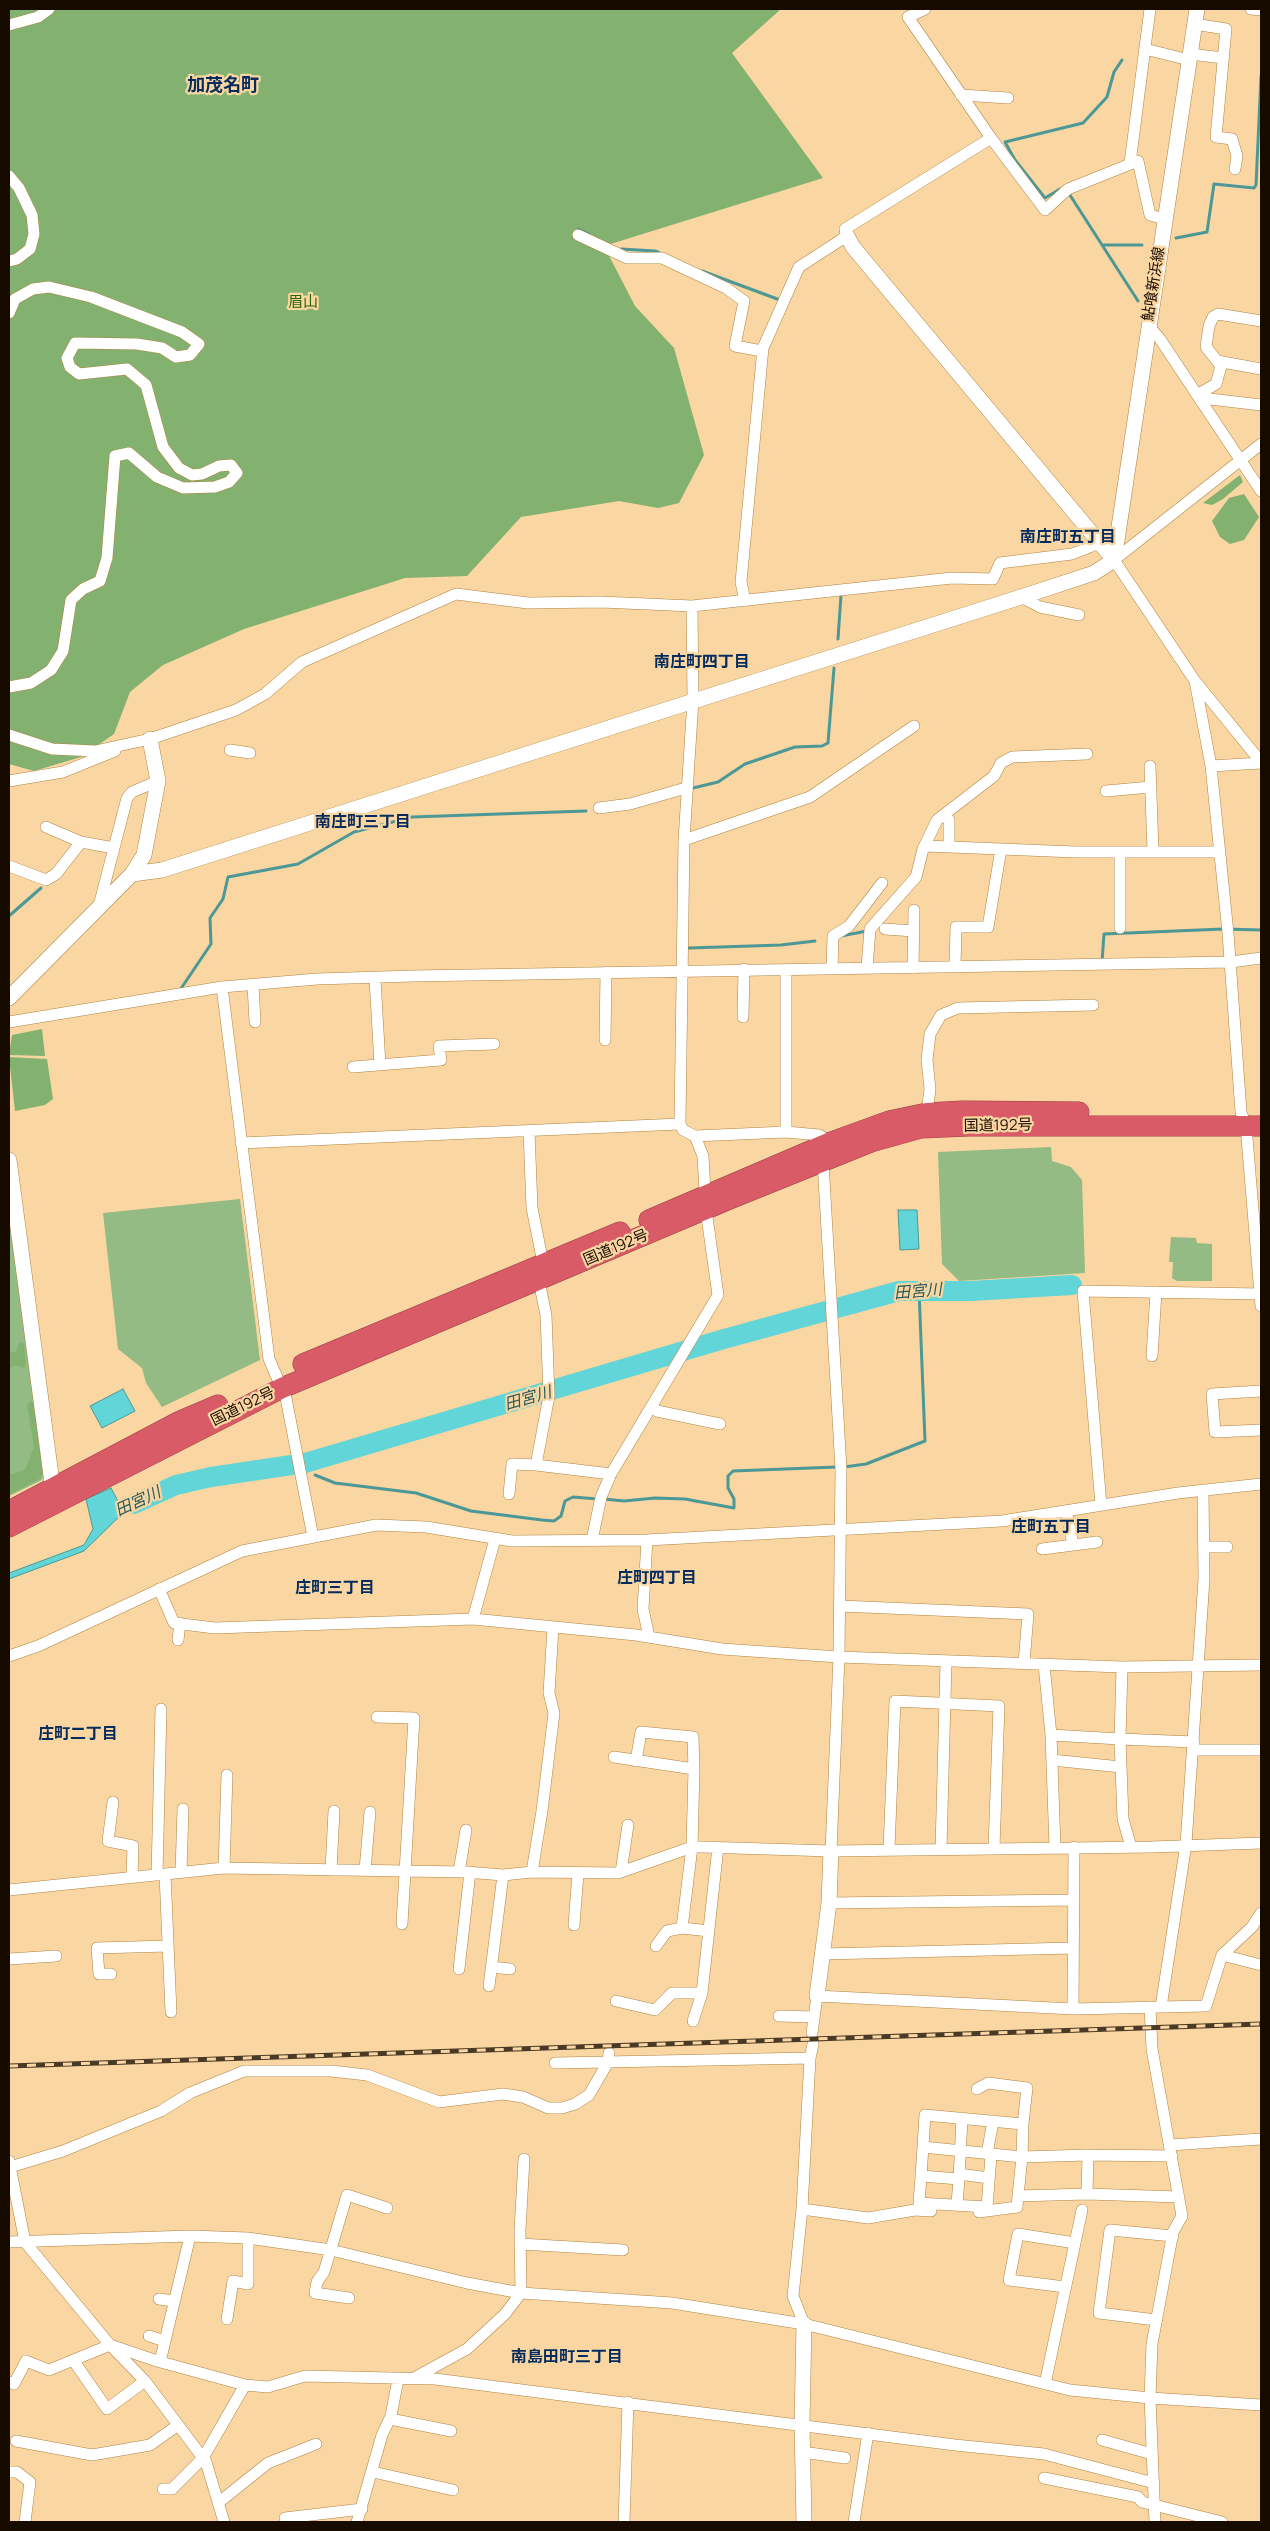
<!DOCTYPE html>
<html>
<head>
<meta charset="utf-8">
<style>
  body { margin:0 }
  #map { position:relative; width:1270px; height:2531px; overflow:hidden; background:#fad6a2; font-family:Manrope,sans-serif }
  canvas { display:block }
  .frame { position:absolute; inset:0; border:10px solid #170b00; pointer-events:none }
</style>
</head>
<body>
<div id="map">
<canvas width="1270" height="2531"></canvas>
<div class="frame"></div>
</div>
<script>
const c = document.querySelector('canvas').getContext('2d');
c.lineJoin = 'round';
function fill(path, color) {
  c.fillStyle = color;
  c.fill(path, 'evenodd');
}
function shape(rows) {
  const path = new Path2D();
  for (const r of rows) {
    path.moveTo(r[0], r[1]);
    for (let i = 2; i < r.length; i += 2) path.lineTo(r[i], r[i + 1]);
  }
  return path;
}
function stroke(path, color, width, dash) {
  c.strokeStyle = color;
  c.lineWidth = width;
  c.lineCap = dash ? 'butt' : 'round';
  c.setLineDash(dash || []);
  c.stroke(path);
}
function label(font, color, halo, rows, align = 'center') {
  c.font = font + ' Manrope,"Noto Sans JP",sans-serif';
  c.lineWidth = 4.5;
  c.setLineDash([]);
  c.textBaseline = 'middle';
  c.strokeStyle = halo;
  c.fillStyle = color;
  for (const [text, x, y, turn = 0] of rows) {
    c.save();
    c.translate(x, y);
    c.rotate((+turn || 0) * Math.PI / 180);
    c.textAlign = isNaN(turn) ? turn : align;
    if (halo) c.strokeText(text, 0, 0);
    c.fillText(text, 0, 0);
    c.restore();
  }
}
const green = shape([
  [1051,1147,1052,1161,1071,1167,1082,1180,1085,1273,959,1281,942,1264,938,1152],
  [240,1199,260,1360,162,1407,146,1383,142,1368,118,1349,103,1213],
  [9,1207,45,1472,42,1480,9,1496],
  [1171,1237,1196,1238,1197,1243,1212,1244,1212,1281,1177,1281,1172,1278,1173,1262,1169,1262]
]);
const forest = shape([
  [9,9,781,9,732,53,823,178,604,246,635,306,674,348,704,455,679,503,658,508,619,501,521,517,467,576,405,578,244,629,163,665,130,692,114,734,81,757,34,771,9,764],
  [1240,475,1243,482,1223,499,1212,505,1203,503],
  [1244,494,1259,517,1244,540,1230,544,1220,537,1212,521,1229,498],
  [42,1029,45,1056,9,1055,12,1035],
  [9,1057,47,1059,53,1099,45,1105,15,1111],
  [20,1342,24,1344,26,1363,24,1368,16,1365,9,1368,9,1352,16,1352],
  [31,1401,34,1402,43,1472,41,1478,9,1495,9,1475,25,1470,34,1447,27,1404]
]);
const water = shape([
  [898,1210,917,1210,919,1249,900,1250,898,1210],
  [123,1389,135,1411,102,1428,90,1406,123,1389],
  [111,1488,119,1503,158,1489,161,1499,122,1514,84,1551,9,1579,9,1573,84,1545,93,1529,86,1499,111,1488]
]);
const stream = shape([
  [1060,189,1045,198,1015,160,1005,142,1083,123,1107,97,1114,72,1122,60],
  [1068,192,1138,301],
  [578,229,589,234],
  [1176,238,1207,232,1214,184,1254,188,1256,185,1261,76],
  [1102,245,1142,245],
  [621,249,655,251,662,254],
  [702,271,780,300],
  [838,639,841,595],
  [693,788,718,782,745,764,795,747,822,746,828,743,834,668],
  [9,916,41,888],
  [841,936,867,931],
  [689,948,781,945,815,941],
  [1102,962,1104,934,1223,929,1261,930],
  [180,990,211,944,210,918,223,899,228,877,298,864,354,832,412,817,586,811],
  [305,1463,308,1468],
  [844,1467,866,1464,925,1441,919,1290],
  [315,1475,335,1483,416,1493,471,1511,542,1520,554,1521,561,1516,565,1501,573,1497,598,1499],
  [604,1499,624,1501,655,1498,685,1499,734,1508,734,1499,728,1488,728,1476,733,1471,837,1467]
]);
const river = shape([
  [134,1504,176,1485,211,1477,305,1463,724,1339,899,1291,971,1291,1072,1285]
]);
const street = shape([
  [925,9,908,17,991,138,1045,210,1068,189,1138,161,1150,215,1164,219],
  [1251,9,1261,10],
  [1194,24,1226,29,1216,137,1232,139,1237,156,1235,169],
  [9,25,38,17,49,9],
  [1145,49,1189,60],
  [1190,54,1223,58],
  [961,95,1008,98],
  [1130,163,1150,9],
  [9,176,19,188,32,215,34,234,30,249,17,259,9,261],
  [578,235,627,258,662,258,726,288,744,301,735,346,762,351],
  [9,313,15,299,33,289,49,287,91,297,182,332,199,344,190,355,176,357,162,348,137,344,75,343,67,358,70,367,79,374,127,369,146,385,163,447,179,468,192,475,202,474,219,466,231,465,237,473,229,482,215,487,183,488,157,477,129,453,115,456,107,558,100,581,83,589,71,600,63,651,51,670,31,683,9,687],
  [1148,325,1160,339,1261,491],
  [1217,361,1261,369],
  [1197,395,1216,384,1221,366,1206,347,1209,326,1213,317,1218,314,1261,321],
  [1201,401,1210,399,1261,405],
  [1261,444,1114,560,1195,681,1261,762],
  [1021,597,1040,607,1079,615],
  [745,601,741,582,763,348,799,267,847,236,845,229,991,138],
  [1195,681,1211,766,1228,933,1241,1112,1246,1126,1261,1306],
  [9,735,52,749,95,751,150,739,236,710,265,694,302,662,456,594,528,603,601,602,692,606,952,578,993,579,1000,563,1072,554,1100,543],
  [230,750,250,753],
  [1150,766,1153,852],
  [1211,766,1261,763],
  [9,781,63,772,115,751],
  [1106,791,1151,787],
  [599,808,630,804,686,788],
  [949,820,949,847],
  [46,827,81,842],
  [684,840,810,797,914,726],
  [925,846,1001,849,988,927,956,927,955,967],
  [114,848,127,798,132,792,158,781],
  [1001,849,1075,852,1219,852],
  [9,866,46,880,56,874,81,842,114,848,99,906],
  [1120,928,1120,852],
  [885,929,914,931],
  [867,968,870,929,916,877,923,849,937,820,994,776,1001,763,1012,757,1087,754],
  [913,968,914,910],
  [832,969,833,936,849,926,882,883],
  [375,979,380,1065],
  [253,985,255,1022],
  [222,987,317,979,413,976,1231,962,1261,958],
  [743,1017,744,969],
  [9,1022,222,987,269,1359,286,1398,313,1537],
  [605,1040,606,972],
  [353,1067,441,1060,439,1046,494,1044],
  [927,1113,930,1089,927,1060,930,1034,941,1015,958,1008,1093,1005],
  [529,1131,532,1208,543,1263],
  [786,1132,786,970],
  [695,1136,786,1132,819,1135,831,1142],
  [241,1143,680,1124],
  [823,1162,841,1469,839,1657,831,1851],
  [539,1281,546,1315,549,1396,536,1465,611,1474],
  [1152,1356,1156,1292],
  [1261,1391,1212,1394,1215,1432,1261,1430],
  [652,1406,657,1411,720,1424],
  [509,1494,512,1464,536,1465],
  [1101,1505,1083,1291,1261,1294],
  [1066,1511,1073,1544],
  [592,1540,601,1497,611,1474,718,1295,706,1210,703,1156,695,1136,683,1130,680,1124,684,840,693,700,692,606],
  [647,1540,643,1609,649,1637],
  [1204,1547,1227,1547],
  [1042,1549,1097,1542],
  [159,1589,174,1623,215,1628,473,1619,636,1635,722,1649,839,1657,1122,1667,1261,1665],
  [840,1606,1028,1614,1024,1663],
  [473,1619,495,1539],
  [178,1640,180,1623],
  [9,1656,38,1646,242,1551,376,1525,426,1527,512,1541,647,1540,1002,1521,1178,1493,1261,1484],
  [1044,1665,1051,1735,1055,1848],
  [377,1717,414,1718,402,1924],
  [1051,1735,1120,1739,1122,1667],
  [1194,1750,1261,1750],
  [614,1757,694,1769,692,1847,682,1928,667,1931,656,1946],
  [1052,1760,1121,1767],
  [636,1761,641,1732,693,1737,694,1769],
  [113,1802,108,1841,133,1846,132,1877],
  [1131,1847,1123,1819,1120,1739,1194,1742],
  [889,1849,895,1701,999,1706,994,1848],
  [941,1849,946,1662],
  [224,1868,227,1775],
  [331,1870,334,1811],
  [365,1870,370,1812],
  [181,1872,183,1809],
  [459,1872,466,1830],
  [532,1872,542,1811,554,1713,549,1693,553,1628],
  [621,1872,628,1825],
  [165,1874,171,2012],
  [157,1875,161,1709],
  [9,1890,224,1868,466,1872,503,1875,532,1872,618,1873,692,1847,702,1847,831,1851,1152,1847,1261,1843],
  [829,1903,1073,1900],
  [574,1925,578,1873],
  [682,1928,709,1931],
  [823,1954,1073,1948],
  [1222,1955,1261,1965],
  [9,1959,56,1956],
  [491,1967,510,1969],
  [459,1969,470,1872],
  [111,1974,99,1974,97,1948,168,1946],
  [489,1986,503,1875],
  [616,2001,655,2010,672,1993,702,1993,718,1847],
  [1150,2007,1152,2049,1182,2216,1173,2232,1152,2344,1150,2398,1155,2522],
  [1161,2007,1186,1844,1204,1579,1203,1490],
  [1073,2009,1074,1847],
  [779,2016,814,2017],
  [693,2021,702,1993],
  [812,2033,817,1996,1073,2009,1206,2006,1222,1955,1252,1927,1261,1913],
  [555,2063,810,2058],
  [977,2089,988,2083,1027,2088,1023,2124],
  [962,2118,959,2179,921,2176,919,2203,987,2207,991,2156],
  [1170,2145,1261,2139],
  [987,2154,993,2121],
  [1172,2156,1088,2155,1022,2157,1023,2124,925,2115,923,2147,1022,2157,1018,2196,1087,2194,1179,2197],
  [9,2161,25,2242,110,2345,145,2381,206,2462,224,2522],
  [10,2167,63,2151,161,2111,190,2093,244,2071,331,2071,367,2075,439,2102,503,2094,523,2097,548,2108,562,2108,575,2104,589,2095,608,2062,609,2053],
  [959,2174,989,2178],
  [921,2176,923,2147],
  [1087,2194,1088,2155],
  [957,2204,959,2179],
  [802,2209,868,2218,915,2210,931,2211],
  [979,2212,1017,2207,1018,2196],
  [9,2242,190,2236,248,2238,331,2250,467,2283,521,2293,672,2303,804,2324,1070,2390,1150,2398,1261,2405],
  [520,2244,623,2250],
  [1065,2287,1009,2280,1018,2234,1075,2243],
  [349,2298,315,2293,317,2282,324,2272,347,2195,387,2208],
  [159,2299,174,2301],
  [227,2319,233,2281,248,2284,248,2238],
  [1156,2320,1099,2313,1110,2230,1173,2236],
  [804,2324,793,2296,802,2209,810,2058,813,2044],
  [149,2336,165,2341],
  [73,2360,107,2409,145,2381],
  [160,2362,190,2236],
  [414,2378,467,2349,505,2314,521,2293,520,2230,524,2159],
  [9,2382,14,2384,26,2361,49,2370,110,2345,157,2361,245,2385,203,2458,172,2489,163,2489],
  [1045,2384,1082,2210],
  [245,2385,268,2387,305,2376,435,2379,955,2445,1044,2454,1154,2483],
  [390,2419,451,2431],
  [1102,2440,1152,2454],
  [16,2441,92,2455,150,2445,178,2425],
  [802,2452,845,2458],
  [9,2472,17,2472,30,2482,25,2522],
  [373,2472,453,2490],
  [1044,2478,1138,2497,1142,2502,1222,2522],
  [218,2503,268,2463,316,2444],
  [285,2518,362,2509],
  [357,2522,382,2435,391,2416,398,2379],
  [624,2522,628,2402],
  [854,2522,868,2433]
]);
const secondary = shape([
  [1114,560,1197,9],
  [132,874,162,870,1021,597,1094,573,1114,560,853,247,847,236],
  [9,998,132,874,144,855,158,781,150,739],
  [9,1160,54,1498],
  [817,1996,829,1903,831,1851],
  [804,2522,802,2424,804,2324]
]);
const highway = shape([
  [649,1220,831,1142,889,1121,927,1113,962,1111,1079,1112],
  [303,1364,620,1232],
  [9,1511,178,1422,218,1405],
  [9,1527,282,1388,732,1198,871,1142,921,1128,968,1126,1261,1126]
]);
const rail = shape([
  [9,2066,1261,2024]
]);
const streetNames = [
  ["鮎喰新浜線",1154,284,-81],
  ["国道192号",998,1126,-1],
  ["国道192号",616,1248,-23],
  ["国道192号",243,1407,-26]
];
const parkNames = [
  ["眉山",303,303]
];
const neighbourhoodNames = [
  ["南庄町五丁目",1068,538],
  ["南庄町四丁目",702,663],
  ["南庄町三丁目",363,823],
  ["庄町五丁目",1051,1528],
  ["庄町四丁目",657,1579],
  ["庄町三丁目",335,1589],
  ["庄町二丁目",78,1735],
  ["南島田町三丁目",567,2358]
];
const waterNames = [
  ["田宮川",918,1292,-5],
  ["田宮川",528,1399,-16],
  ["田宮川",138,1502,-25]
];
const quarterNames = [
  ["加茂名町",223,86]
];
fill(green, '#93bb83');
fill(forest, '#83b16f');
fill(water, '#61d5d7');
stroke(water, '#4b9896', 1);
stroke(stream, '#4b9896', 3);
stroke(river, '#61d5d7', 20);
stroke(street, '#ae8442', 12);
stroke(secondary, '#ae8442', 16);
stroke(highway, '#953f43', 21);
stroke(street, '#fff', 11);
stroke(secondary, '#fff', 15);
stroke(highway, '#d95b67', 20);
stroke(rail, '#4a3925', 5);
stroke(rail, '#fad6a2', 3, [9]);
label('15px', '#170b00', '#fad6a2', streetNames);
label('15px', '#2d6604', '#fad6a2', parkNames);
label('bold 16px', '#032b5d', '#fad6a2', neighbourhoodNames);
label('italic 16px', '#285a5b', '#fad6a2', waterNames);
label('bold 18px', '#032b5d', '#fad6a2', quarterNames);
</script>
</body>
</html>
